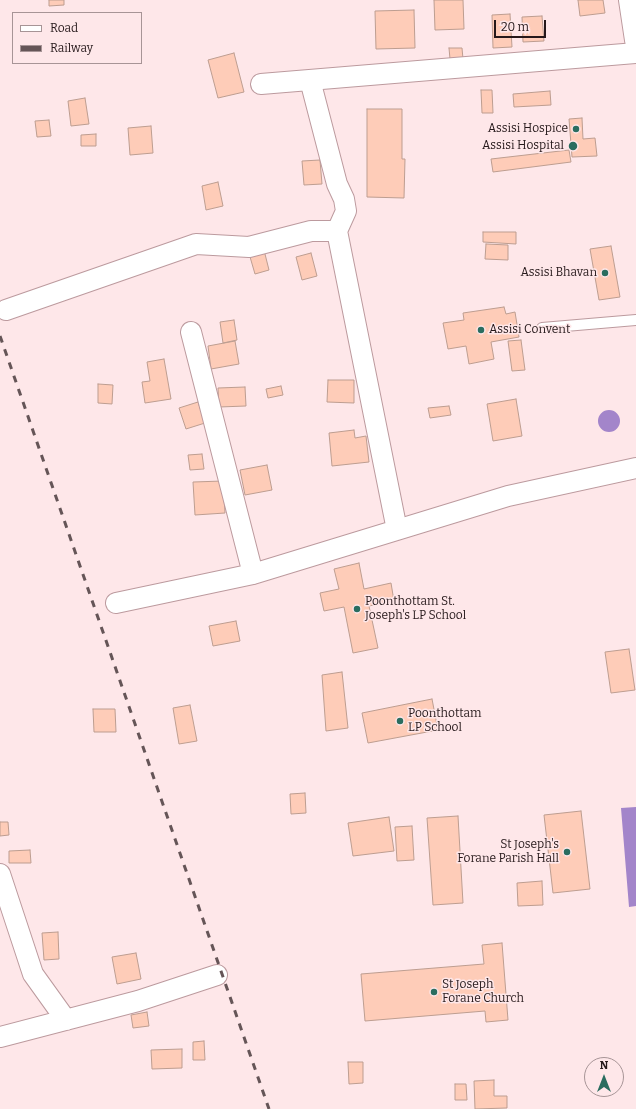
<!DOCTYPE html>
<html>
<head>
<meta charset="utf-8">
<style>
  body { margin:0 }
  #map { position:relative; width:636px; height:1109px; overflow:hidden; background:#fee7e9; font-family:Bitter,serif }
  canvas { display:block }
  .legend { position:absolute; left:12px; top:12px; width:130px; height:52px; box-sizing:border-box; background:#fee7e9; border:1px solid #a79496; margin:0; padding:5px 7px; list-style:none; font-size:12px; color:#25181a }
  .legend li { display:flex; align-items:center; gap:8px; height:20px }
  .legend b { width:20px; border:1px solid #a79496 }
  .north { position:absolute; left:584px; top:1057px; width:40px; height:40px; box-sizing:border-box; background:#fee7e9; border:1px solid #a79496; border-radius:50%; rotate:0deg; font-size:11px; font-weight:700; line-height:16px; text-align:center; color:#25181a }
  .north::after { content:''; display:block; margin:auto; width:14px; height:18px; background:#2a6d5f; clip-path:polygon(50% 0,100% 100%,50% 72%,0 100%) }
  .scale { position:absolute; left:494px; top:20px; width:52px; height:18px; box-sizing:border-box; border:2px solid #25181a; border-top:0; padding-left:5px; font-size:12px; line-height:14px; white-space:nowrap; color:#25181a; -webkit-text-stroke:3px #fee7e9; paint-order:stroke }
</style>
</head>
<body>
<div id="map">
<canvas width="636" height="1109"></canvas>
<ul class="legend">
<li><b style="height:5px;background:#fff"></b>Road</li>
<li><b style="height:5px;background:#655557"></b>Railway</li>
</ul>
<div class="north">N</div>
<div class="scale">20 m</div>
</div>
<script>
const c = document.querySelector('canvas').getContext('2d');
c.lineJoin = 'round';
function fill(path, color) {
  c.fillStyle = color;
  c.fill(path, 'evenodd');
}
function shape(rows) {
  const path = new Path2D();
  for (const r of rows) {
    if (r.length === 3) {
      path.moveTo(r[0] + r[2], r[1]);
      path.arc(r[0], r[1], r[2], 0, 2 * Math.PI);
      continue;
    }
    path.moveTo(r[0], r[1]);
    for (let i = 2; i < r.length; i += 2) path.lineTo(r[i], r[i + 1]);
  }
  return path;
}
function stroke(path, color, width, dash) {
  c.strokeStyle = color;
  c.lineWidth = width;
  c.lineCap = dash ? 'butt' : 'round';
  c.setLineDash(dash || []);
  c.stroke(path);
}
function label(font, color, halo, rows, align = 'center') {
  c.font = font + ' Bitter,serif';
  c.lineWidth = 3;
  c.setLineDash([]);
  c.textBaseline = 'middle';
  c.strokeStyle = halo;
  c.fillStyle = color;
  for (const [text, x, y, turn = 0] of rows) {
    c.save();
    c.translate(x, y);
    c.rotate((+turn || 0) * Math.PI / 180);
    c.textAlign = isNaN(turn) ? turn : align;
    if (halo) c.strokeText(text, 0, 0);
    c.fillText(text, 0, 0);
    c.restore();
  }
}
const water = shape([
  [609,421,11],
  [636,807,636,906,629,907,621,808]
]);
const building = shape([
  [49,0,64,0,64,5,49,6,49,0],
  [434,0,463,0,464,29,435,30,434,0],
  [578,0,603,0,605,13,580,16,578,0],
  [414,10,415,48,376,49,375,11,414,10],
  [510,14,512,47,493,48,492,15,510,14],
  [542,16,544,41,523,42,522,17,542,16],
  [449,48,462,48,463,59,450,59,449,48],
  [234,53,244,92,218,98,208,60,234,53],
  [481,90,492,90,493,113,482,113,481,90],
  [550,91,551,105,514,107,513,94,550,91],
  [85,98,89,124,71,126,68,101,85,98],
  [367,109,402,109,402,159,405,159,404,198,367,197,367,109],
  [582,118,583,139,595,138,597,156,572,157,569,119,582,118],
  [49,120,51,136,37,137,35,121,49,120],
  [151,126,153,153,130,155,128,128,151,126],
  [96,134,96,146,81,146,81,135,96,134],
  [569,150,571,162,493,172,491,159,569,150],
  [320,160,322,184,304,185,302,161,320,160],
  [218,182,223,206,206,210,202,186,218,182],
  [483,232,516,232,516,244,483,242,483,232],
  [486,244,508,245,508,260,485,259,486,244],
  [263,246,269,270,255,274,248,250,263,246],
  [611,246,620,297,599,300,590,249,611,246],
  [311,253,317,276,302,280,296,257,311,253],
  [504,307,506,314,515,312,519,337,491,342,494,359,469,364,466,346,448,349,443,323,464,320,463,313,504,307],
  [234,320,237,340,223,343,220,322,234,320],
  [521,340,525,370,512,371,508,341,521,340],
  [235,341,239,364,211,369,208,346,235,341],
  [164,359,171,399,145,403,142,382,150,381,147,362,164,359],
  [328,380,354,380,354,403,327,402,328,380],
  [98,384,113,385,112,404,98,403,98,384],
  [281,386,283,395,268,398,266,389,281,386],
  [245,387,246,406,219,407,218,388,245,387],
  [516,399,522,436,493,441,487,404,516,399],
  [198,402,205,423,186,429,179,408,198,402],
  [449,406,451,415,430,418,428,408,449,406],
  [354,430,355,438,366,436,369,462,332,466,329,433,354,430],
  [202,454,204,469,190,470,188,455,202,454],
  [267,465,272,490,245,495,240,470,267,465],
  [223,481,225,513,195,515,193,482,223,481],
  [359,563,364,589,391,583,394,601,369,606,378,648,353,653,344,607,324,611,320,593,339,589,334,569,359,563],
  [236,621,240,641,213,646,209,626,236,621],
  [629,649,635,690,611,693,605,652,629,649],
  [342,672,348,728,326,731,322,675,342,672],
  [432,699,438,730,368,743,362,713,432,699],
  [190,705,197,741,179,744,173,708,190,705],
  [93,709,115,709,116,732,94,732,93,709],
  [305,793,306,813,291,814,290,794,305,793],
  [581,811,590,889,553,893,544,815,581,811],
  [458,816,463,903,433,905,427,818,458,816],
  [389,817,394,851,353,856,348,823,389,817],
  [0,822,8,822,9,835,0,836,0,822],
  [412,826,414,860,397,861,395,827,412,826],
  [30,850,31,863,9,863,9,851,30,850],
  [542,881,543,905,518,906,517,883,542,881],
  [58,932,59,959,44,960,42,933,58,932],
  [502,943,508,1020,486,1022,485,1011,365,1021,361,974,484,964,482,945,502,943],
  [136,953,141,979,117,984,112,957,136,953],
  [147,1012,149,1026,133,1028,131,1015,147,1012],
  [204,1041,205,1060,193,1060,193,1042,204,1041],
  [182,1049,182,1068,152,1069,151,1050,182,1049],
  [348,1062,363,1062,363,1083,349,1084,348,1062],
  [494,1080,494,1096,507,1096,507,1108,475,1109,474,1081,494,1080],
  [455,1084,466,1084,467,1100,455,1100,455,1084]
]);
const lane = shape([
  [542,328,636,320]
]);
const street = shape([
  [310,80,337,184,344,199,346,211,337,231],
  [261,84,636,53],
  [6,310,196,244,249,247,311,231,337,231,397,530],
  [191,332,253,574],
  [116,603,253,574,508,496,636,468],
  [0,874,33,974,66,1020],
  [0,1037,138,1001,217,975]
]);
const secondary = shape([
  [630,0,636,40]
]);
const rail = shape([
  [0,336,269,1109]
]);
const markers = [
  [576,129,4,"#2a6d5f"],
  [573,146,5,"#2a6d5f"],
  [605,273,4,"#2a6d5f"],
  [481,330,4,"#2a6d5f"],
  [357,609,4,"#2a6d5f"],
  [400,721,4,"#2a6d5f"],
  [567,852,4,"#2a6d5f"],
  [434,992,4,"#2a6d5f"]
];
const poiNames = [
  ["Assisi Hospice",568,129],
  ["Assisi Hospital",564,146],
  ["Assisi Bhavan",597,273],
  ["Assisi Convent",489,330,"left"],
  ["Poonthottam St.",365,602,"left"],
  ["Joseph's LP School",365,616,"left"],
  ["Poonthottam",408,714,"left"],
  ["LP School",408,728,"left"],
  ["St Joseph's",559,845],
  ["Forane Parish Hall",559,859],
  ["St Joseph",442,985,"left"],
  ["Forane Church",442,999,"left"]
];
fill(water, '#a385ca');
fill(building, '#feccb8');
stroke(building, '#bd9d90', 1);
stroke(lane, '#bc9a9e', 12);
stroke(street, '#bc9a9e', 22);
stroke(secondary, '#bc9a9e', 24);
stroke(lane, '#fff', 10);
stroke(street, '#fff', 20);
stroke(secondary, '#fff', 22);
stroke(rail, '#655557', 3, [7, 7]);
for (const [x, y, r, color] of markers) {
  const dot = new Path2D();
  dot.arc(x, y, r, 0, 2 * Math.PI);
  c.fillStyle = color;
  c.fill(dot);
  stroke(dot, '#fee7e9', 1.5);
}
label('12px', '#25181a', '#fee7e9', poiNames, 'right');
</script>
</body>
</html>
